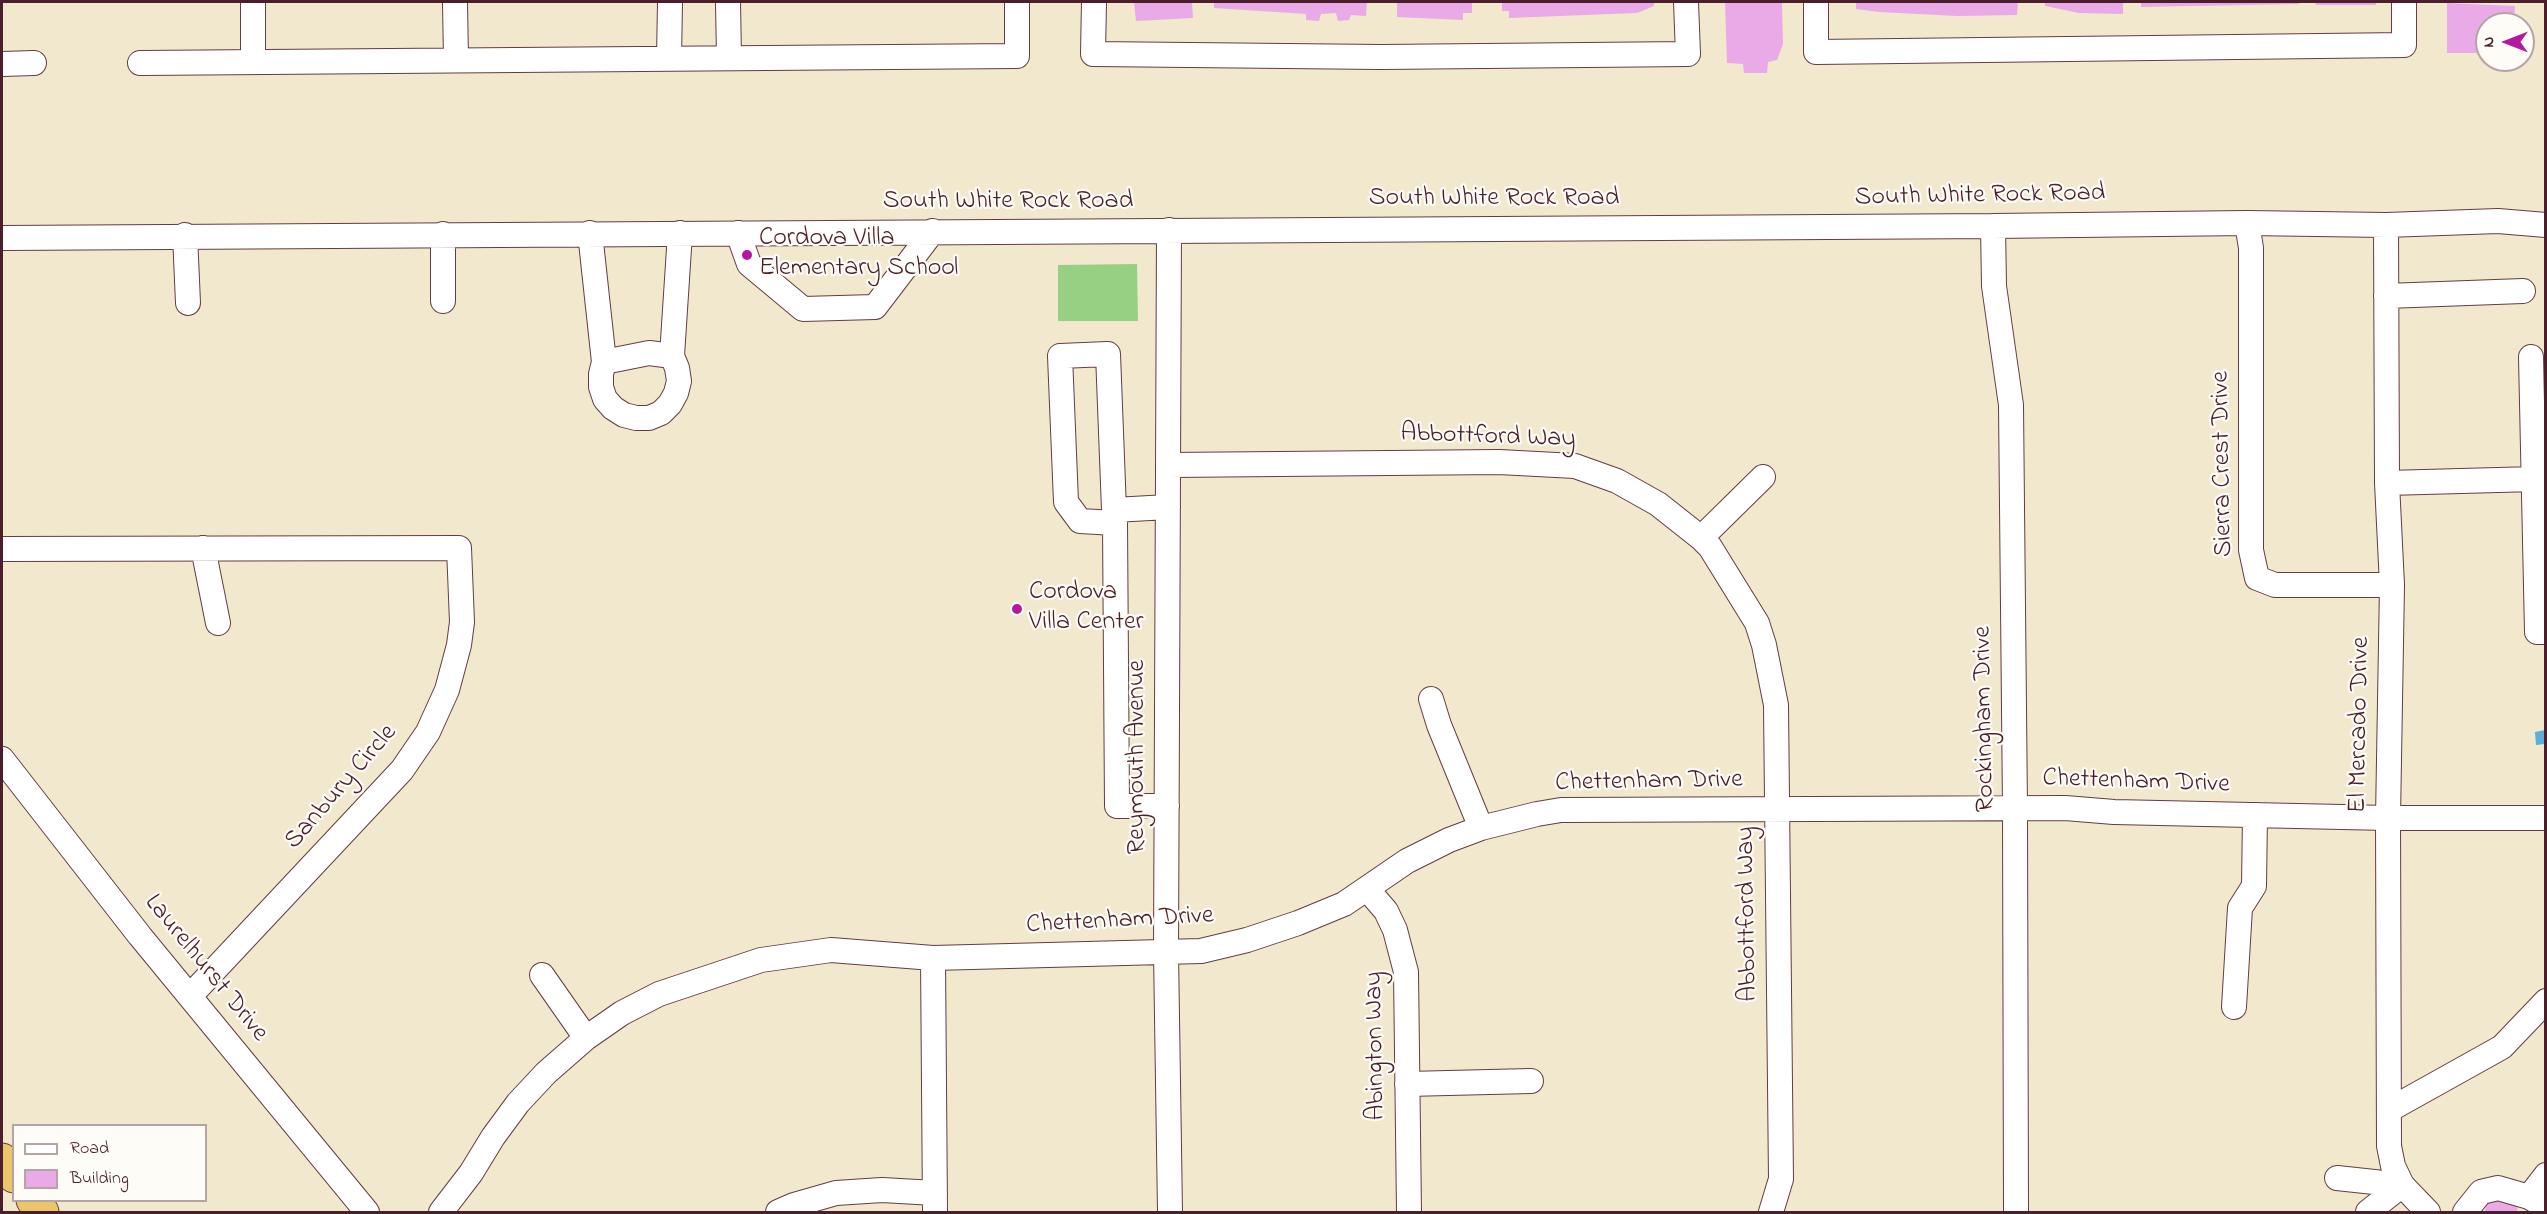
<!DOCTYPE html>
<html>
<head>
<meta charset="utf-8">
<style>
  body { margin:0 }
  #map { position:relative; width:2547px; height:1214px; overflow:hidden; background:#f1e8ce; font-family:"Indie Flower",sans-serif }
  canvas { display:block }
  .frame { position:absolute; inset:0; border:3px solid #4a1f2b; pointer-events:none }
  .legend { position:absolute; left:12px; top:1124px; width:195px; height:78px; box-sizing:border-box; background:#fdfcf7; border:2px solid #b5a4a5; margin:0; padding:8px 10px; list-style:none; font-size:18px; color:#4a1f2b }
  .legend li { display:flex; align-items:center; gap:12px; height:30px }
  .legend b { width:30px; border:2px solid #b5a4a5 }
  .north { position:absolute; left:2475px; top:12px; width:60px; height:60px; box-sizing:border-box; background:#fdfcf7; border:2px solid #b5a4a5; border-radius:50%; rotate:270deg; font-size:16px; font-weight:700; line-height:24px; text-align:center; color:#4a1f2b }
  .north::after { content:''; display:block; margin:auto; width:21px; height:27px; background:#b5179e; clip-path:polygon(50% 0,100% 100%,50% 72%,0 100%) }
</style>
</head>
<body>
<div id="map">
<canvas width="2547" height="1214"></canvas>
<div class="frame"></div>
<ul class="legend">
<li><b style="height:8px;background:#fff"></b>Road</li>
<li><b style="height:16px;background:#e9aae7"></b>Building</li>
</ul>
<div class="north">N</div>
</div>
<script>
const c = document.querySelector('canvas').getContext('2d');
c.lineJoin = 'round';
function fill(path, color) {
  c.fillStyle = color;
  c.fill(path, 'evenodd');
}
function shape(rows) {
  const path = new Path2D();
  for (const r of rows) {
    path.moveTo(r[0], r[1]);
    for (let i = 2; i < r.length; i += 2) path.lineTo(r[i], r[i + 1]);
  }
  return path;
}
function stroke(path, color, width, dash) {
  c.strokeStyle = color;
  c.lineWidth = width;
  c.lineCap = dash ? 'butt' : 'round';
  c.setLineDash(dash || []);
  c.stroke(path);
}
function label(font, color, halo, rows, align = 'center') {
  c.font = font + ' "Indie Flower",sans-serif';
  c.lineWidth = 4.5;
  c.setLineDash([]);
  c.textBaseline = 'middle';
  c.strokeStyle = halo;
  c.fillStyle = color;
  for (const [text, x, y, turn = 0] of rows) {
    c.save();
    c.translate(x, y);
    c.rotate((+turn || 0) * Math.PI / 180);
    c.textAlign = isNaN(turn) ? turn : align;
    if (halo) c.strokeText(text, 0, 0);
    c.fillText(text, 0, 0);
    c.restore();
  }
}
const green = shape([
  [1137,264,1138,321,1058,321,1058,265]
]);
const water = shape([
  [2545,730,2545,744,2536,745,2535,732]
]);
const building = shape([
  [1134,2,1192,2,1193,18,1136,21],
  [1214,2,1367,2,1366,16,1351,15,1349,20,1338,21,1336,13,1321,14,1319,21,1306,20,1306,14,1214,8],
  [1397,2,1472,2,1472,13,1463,13,1463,20,1397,17],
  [1502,2,1654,2,1654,6,1637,13,1509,18,1509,11,1502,11],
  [1725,2,1782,2,1783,44,1777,60,1768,62,1767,73,1744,73,1743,64,1727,63],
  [1856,2,2018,2,2017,15,1957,16,1879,12,1856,9],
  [2045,2,2123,2,2123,14,2079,13,2045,6],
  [2141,2,2299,2,2299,4,2141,7],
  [2315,2,2376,2,2376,5,2316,5],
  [2447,3,2515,6,2514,24,2487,24,2487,53,2447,53],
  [2487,1193,2519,1197,2517,1212,2485,1212]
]);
const minor = shape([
  [253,2,253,62],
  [455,2,456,60],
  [728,2,729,58],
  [1094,2,1093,54,1381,57,1688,54,1686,2],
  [1816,2,1816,52,2404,45,2404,2],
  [669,59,670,2],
  [140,63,1017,56,1017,2],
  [2,64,34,63],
  [2247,223,2251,248,2251,550,2257,578,2275,585,2392,585],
  [2386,225,2387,483,2392,585,2388,818,2389,1146,2393,1166,2402,1185,2428,1212],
  [1993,226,1994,286,2011,405,2015,809,2016,1212],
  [1169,230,1166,952,1170,1212],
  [590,233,604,362,601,374,601,387,605,399,613,408,624,415,636,418,649,418,661,413,670,404,676,393,679,381,677,368,672,356,680,233],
  [738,233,749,264,803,309,875,307,933,231],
  [185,235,188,303],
  [2,238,1993,226,2247,223,2386,225,2498,221,2546,225],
  [2386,296,2523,291],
  [443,301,443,234],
  [2531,357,2537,632,2546,632],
  [604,362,649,353,672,356],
  [1169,465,1499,462,1575,466,1617,481,1658,504,1701,538,1710,547,1757,623,1764,645,1776,705,1781,1179,1771,1212],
  [2387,483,2535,479],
  [1701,538,1763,477],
  [203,548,218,623],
  [2,549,459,548,462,622,459,645,447,690,428,732,402,770,190,996],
  [1431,699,1439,725,1481,828],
  [2,759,140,936,367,1212],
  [1167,806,1117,806,1115,523,1080,521,1066,502,1060,356,1108,354,1114,510,1168,507],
  [1367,889,1386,911,1395,930,1406,972,1409,1212],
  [933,958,935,1212],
  [542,975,586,1038],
  [2234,1007,2240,908,2254,886,2255,815],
  [1407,1084,1531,1081],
  [2389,1110,2502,1047,2546,1001],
  [2337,1178,2402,1185],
  [2529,1197,2546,1175],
  [441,1212,471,1173,493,1137,518,1103,546,1073,586,1038,622,1013,659,994,761,960,831,950,933,958,1201,951,1247,940,1298,923,1344,904,1407,861,1449,840,1481,828,1537,814,1561,810,2065,808,2114,812,2388,818,2546,818],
  [778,1212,794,1205,836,1193,882,1190,935,1193],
  [2368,1212,2402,1185],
  [2465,1212,2481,1192,2498,1188,2529,1197,2546,1207]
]);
const highway = shape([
  [2,1160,14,1176],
  [33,1200,42,1212]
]);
const markers = [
  [747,255,6,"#b5179e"],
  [1017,609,6,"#b5179e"]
];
const streetNames = [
  ["South White Rock Road",1980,197,-1],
  ["South White Rock Road",1494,200],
  ["South White Rock Road",1008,203],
  ["Abbottford Way",1488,438,2],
  ["Sierra Crest Drive",2224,464,-91],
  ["Rockingham Drive",1986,719,-91],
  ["El Mercado Drive",2361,725,-89],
  ["Reymouth Avenue",1139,757,-90],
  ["Chettenham Drive",1649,783,-1],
  ["Chettenham Drive",2136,783,2],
  ["Sanbury Circle",342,788,-49],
  ["Abbottford Way",1749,914,-91],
  ["Chettenham Drive",1120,922,-3],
  ["Laurelhurst Drive",205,969,51],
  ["Abington Way",1377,1046,-91]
];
const poiNames = [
  ["Cordova Villa",759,240],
  ["Elementary School",759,270],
  ["Cordova",1029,594],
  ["Villa Center",1029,624]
];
fill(green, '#98d083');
fill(water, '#5cafd7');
fill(building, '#e9aae7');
stroke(minor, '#633d43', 26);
stroke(highway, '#633d43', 35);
stroke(minor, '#fff', 24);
stroke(highway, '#ebc669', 33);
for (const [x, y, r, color] of markers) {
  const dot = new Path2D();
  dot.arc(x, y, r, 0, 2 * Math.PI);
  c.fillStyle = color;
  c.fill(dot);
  stroke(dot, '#fdfcf7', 2);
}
label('26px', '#4a1f2b', '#fdfcf7', streetNames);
label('26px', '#4a1f2b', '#fdfcf7', poiNames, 'left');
</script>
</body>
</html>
